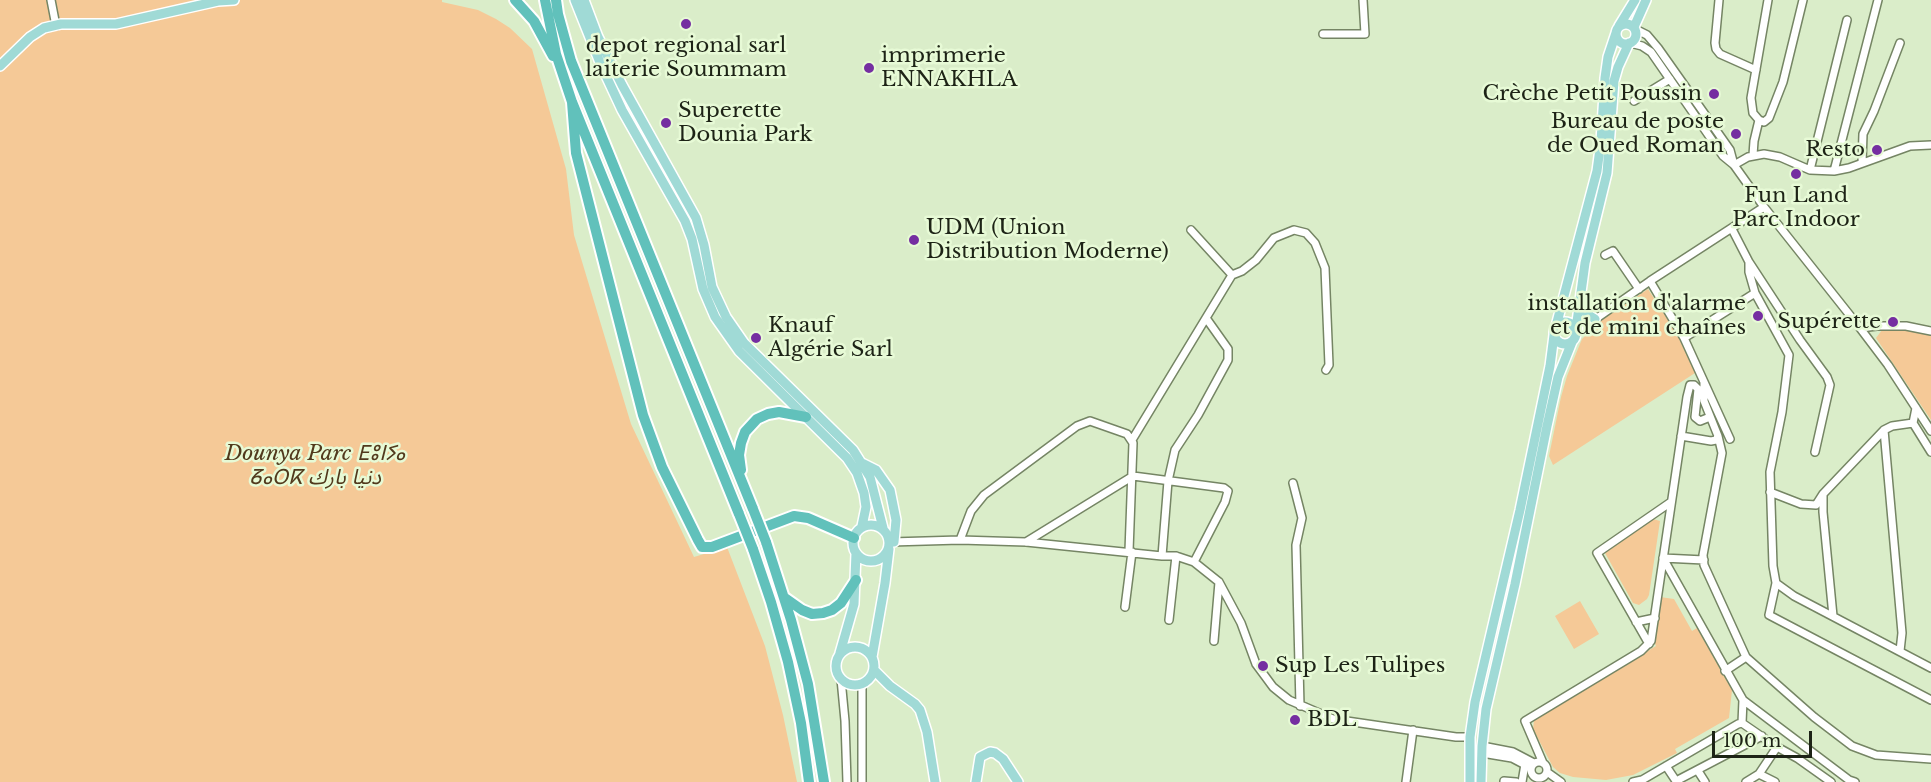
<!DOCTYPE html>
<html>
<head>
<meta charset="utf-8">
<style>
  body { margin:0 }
  #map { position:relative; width:1931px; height:782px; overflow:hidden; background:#daedc9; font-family:"Libre Baskerville",serif }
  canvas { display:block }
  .scale { position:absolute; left:1712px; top:731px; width:100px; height:27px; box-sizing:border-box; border:3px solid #1d2316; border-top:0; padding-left:8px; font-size:18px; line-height:21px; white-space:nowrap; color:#1d2316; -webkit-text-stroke:4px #e7fad6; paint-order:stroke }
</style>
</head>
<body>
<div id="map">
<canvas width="1931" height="782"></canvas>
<div class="scale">100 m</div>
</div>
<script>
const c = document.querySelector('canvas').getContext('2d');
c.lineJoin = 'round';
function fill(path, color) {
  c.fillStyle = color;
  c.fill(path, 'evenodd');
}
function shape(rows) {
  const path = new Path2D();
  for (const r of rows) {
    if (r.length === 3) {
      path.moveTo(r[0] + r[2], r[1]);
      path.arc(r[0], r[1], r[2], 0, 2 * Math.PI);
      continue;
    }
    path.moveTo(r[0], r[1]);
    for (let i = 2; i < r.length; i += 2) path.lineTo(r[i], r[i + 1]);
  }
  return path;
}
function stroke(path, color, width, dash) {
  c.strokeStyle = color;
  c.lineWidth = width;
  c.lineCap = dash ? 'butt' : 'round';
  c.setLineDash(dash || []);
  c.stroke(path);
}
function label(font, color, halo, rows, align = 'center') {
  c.font = font + ' "Libre Baskerville","Noto Sans Arabic","Noto Sans Tifinagh",serif';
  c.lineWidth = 5;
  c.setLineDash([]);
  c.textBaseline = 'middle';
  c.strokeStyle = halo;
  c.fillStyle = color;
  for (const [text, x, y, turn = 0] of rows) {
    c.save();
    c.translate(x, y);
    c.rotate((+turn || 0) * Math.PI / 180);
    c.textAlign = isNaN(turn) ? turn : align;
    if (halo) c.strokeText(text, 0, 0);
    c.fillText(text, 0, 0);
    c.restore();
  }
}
const green = shape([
  [0,0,442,0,442,2,478,10,496,19,510,28,532,49,566,169,574,235,631,424,694,557,727,547,765,646,783,715,797,782,0,782],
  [1648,289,1677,334,1695,373,1553,465,1549,456,1561,397,1567,376,1582,339,1600,321],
  [1882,330,1915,331,1931,335,1931,420,1876,338],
  [1653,519,1660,521,1649,595,1647,599,1639,605,1633,603,1605,553],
  [1660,597,1674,599,1692,631,1697,628,1732,690,1729,718,1675,749,1677,753,1633,775,1606,780,1573,777,1560,773,1553,767,1533,729,1534,720,1656,646,1654,641],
  [1580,601,1599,634,1574,649,1555,616]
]);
const minor = shape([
  [51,0,56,26],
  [1719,0,1715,43,1716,49,1720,54,1756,70],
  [1635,29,1647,35,1658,48,1730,150,1734,165],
  [1323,34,1365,34,1363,0],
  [1630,43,1642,46,1651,52,1723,156,1734,165,1764,207,1860,328,1888,365,1931,431],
  [1634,101,1670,79],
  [1759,120,1764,122,1769,118,1783,82,1803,0],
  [1759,120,1753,113,1751,98,1768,0],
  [1753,155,1754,141,1759,120],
  [1862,163,1863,134,1874,111,1900,43],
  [1734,165,1748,157,1764,154,1780,157,1810,170,1834,171,1849,168,1910,146,1931,145],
  [1810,170,1847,20],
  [1834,171,1878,0],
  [1732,229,1749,262,1749,272,1755,293,1789,355,1782,412,1770,472,1773,566,1776,583,1794,596,1931,668],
  [1191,230,1232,275],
  [1605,255,1613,251,1639,289],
  [1749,262,1800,340,1827,377,1830,385,1815,452],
  [1650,281,1684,338,1730,439],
  [1860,328,1877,326,1906,326,1931,331],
  [1577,332,1650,281,1764,207],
  [1684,338,1755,293],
  [1916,408,1913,423,1931,452],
  [1884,430,1902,633,1900,651],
  [1681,436,1711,441,1716,440,1718,436,1704,401,1704,382],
  [1718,436,1722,453,1703,555,1704,565,1746,657,1814,717,1852,746,1876,755,1931,759],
  [1132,440,1232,275,1242,271,1256,260,1274,238,1294,230,1306,233,1315,243,1325,268,1329,365,1326,370],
  [1293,483,1302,518,1296,545,1300,706],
  [1770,492,1801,504,1816,505,1823,494,1884,430,1892,426,1913,423],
  [1823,494,1823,512,1833,616],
  [960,540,971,511,984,495,1077,426,1090,421,1127,434,1133,443,1129,551],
  [891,542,960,540,1026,542,1162,556,1176,556,1194,562,1219,582,1241,623,1256,664,1273,687,1289,700,1333,719,1456,737,1470,737],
  [1026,542,1133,476,1224,488,1228,491,1225,502,1194,562],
  [1162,556,1168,481,1175,450,1198,415,1228,360,1228,349,1206,318],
  [1663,558,1743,700,1849,780,1855,782],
  [1663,558,1704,560],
  [1776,583,1769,615,1931,700],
  [1125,607,1132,552],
  [1169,620,1176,556],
  [1636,622,1655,618],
  [1214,641,1219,582],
  [1649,644,1597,553,1671,502],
  [1725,671,1746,657],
  [841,679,845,721,847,782],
  [1742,723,1743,700],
  [1482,746,1513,752,1534,763],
  [1482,753,1512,758,1531,768],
  [1539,770,8],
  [1543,763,1525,721,1641,651,1651,641,1687,397,1690,385,1694,385,1698,389,1695,417,1700,421,1710,417],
  [1666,766,1676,781,1762,736],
  [1698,771,1705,782],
  [1547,772,1561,782],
  [1759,774,1775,782],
  [1504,781,1516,782],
  [862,782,862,685],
  [1406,782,1413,730],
  [1522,782,1525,764],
  [1633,782,1642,780,1738,724,1742,723,1777,747,1797,758,1831,782],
  [1746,782,1759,774,1777,747]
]);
const major = shape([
  [575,0,601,65,622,110,685,221,692,239,703,289,715,317,739,351,847,458,857,473,864,493,866,507,862,526],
  [584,0,598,37,622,85,696,218,704,245,712,287,726,317,744,343,853,450,870,477,883,528],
  [1626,34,10],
  [1619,26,1635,0],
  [1634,27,1646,0],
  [0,66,30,37,44,28,61,24,116,24,218,1,234,0],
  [1579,301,1587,314,1595,319],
  [1565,333,11],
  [1556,326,1597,171,1601,141,1605,78,1608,57,1616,33],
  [1576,329,1585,263,1607,173,1614,81,1618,67,1629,43],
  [862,463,876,470,890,490,896,520,894,542],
  [871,543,18],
  [855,666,19],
  [840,653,854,604,856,553],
  [872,657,885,583,889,549],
  [874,670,890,686,915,704,920,710,927,732,935,782],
  [976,782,980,757,990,752,995,753,1003,759,1018,782],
  [1470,782,1470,737,1475,702,1520,510,1550,366,1554,335],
  [1481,782,1482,746,1486,709,1515,584,1547,426,1558,377,1572,342]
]);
const highway = shape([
  [515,0,534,21,553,56],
  [545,0,556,54,572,102,739,514],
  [556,0,558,14,571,61,753,509],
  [572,102,576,153,643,415,662,467,698,540,702,547,712,547,794,516,808,518,854,538],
  [741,470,739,455,741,443,745,432,757,419,768,414,779,412,806,417],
  [766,542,791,620,808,684,824,782],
  [753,549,771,602,788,662,801,723,809,782],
  [785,598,802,610,812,614,823,613,832,610,841,603,856,580]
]);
const highwayBridge = shape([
  [753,509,766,542],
  [739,514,753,549]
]);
const markers = [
  [686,24,6,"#752ea1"],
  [869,68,6,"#752ea1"],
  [1714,94,6,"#752ea1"],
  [666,123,6,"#752ea1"],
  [1736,134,6,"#752ea1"],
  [1877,150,6,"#752ea1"],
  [1796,174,6,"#752ea1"],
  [914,240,6,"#752ea1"],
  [1758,316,6,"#752ea1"],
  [1893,322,6,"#752ea1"],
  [756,338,6,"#752ea1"],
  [1263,666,6,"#752ea1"],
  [1295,720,6,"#752ea1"]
];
const poiNames = [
  ["depot regional sarl",686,46,"center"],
  ["laiterie Soummam",686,70,"center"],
  ["imprimerie",881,56],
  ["ENNAKHLA",881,80],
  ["Crèche Petit Poussin",1702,94,"right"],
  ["Superette",678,111],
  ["Dounia Park",678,135],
  ["Bureau de poste",1724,122,"right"],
  ["de Oued Roman",1724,146,"right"],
  ["Resto",1865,150,"right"],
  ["Fun Land",1796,196,"center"],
  ["Parc Indoor",1796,220,"center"],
  ["UDM (Union",926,228],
  ["Distribution Moderne)",926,252],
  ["installation d'alarme",1746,304,"right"],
  ["et de mini chaînes",1746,328,"right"],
  ["Supérette",1881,322,"right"],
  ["Knauf",768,326],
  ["Algérie Sarl",768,350],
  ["Sup Les Tulipes",1275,666],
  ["BDL",1307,720]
];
const parkNames = [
  ["Dounya Parc ⴹⵓⵏⵢⴰ",315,454],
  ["ⵒⴰⵔⴽ دنيا بارك",315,478]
];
fill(green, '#f5c997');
stroke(minor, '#758564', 10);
stroke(major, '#fff', 12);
stroke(highway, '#fff', 14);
stroke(minor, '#fff', 7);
stroke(major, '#a0dad6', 9);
stroke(highway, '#61c1bb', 10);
stroke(highwayBridge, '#fff', 14, []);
stroke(highwayBridge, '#61c1bb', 10);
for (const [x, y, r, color] of markers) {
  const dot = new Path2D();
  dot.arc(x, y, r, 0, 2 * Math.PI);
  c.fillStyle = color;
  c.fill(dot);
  stroke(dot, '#e7fad6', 2);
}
label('21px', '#1d2316', '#e7fad6', poiNames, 'left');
label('italic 21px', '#51391c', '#e7fad6', parkNames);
</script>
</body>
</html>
